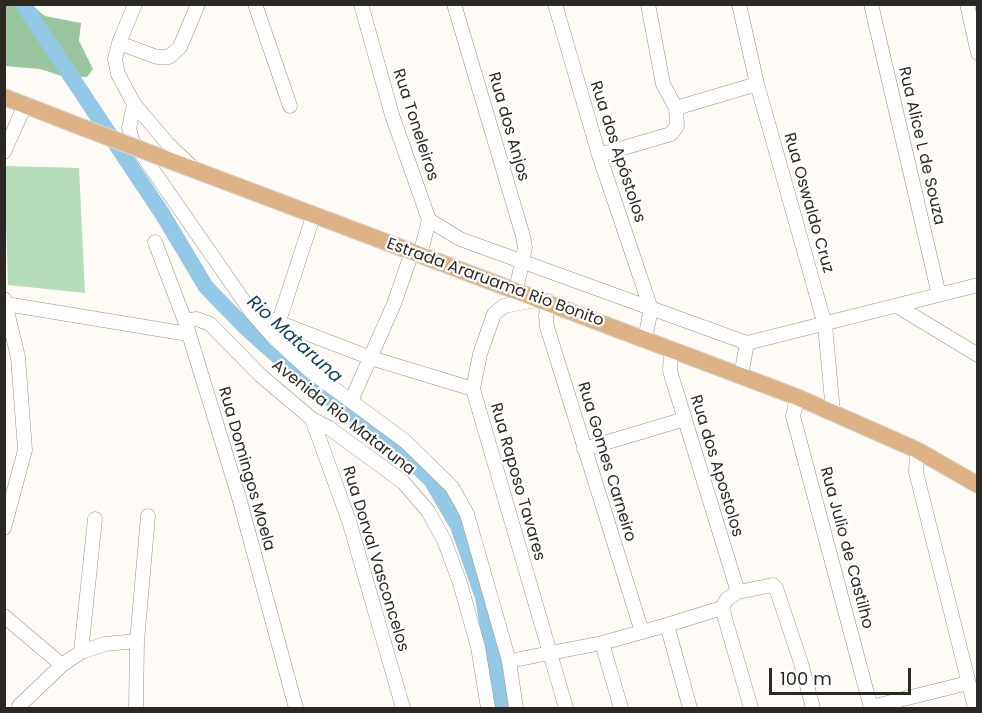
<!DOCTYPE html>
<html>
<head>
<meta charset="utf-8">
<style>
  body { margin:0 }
  #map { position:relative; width:982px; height:713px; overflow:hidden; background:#fefbf6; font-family:Poppins,sans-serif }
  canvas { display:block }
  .frame { position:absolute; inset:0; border:6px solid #2b2823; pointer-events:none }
  .scale { position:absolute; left:769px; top:668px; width:142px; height:27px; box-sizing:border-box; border:3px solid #2b2823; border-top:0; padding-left:8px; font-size:18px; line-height:21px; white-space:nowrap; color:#2b2823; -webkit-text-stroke:4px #fff; paint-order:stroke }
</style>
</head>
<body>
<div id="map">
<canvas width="982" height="713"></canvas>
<div class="frame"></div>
<div class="scale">100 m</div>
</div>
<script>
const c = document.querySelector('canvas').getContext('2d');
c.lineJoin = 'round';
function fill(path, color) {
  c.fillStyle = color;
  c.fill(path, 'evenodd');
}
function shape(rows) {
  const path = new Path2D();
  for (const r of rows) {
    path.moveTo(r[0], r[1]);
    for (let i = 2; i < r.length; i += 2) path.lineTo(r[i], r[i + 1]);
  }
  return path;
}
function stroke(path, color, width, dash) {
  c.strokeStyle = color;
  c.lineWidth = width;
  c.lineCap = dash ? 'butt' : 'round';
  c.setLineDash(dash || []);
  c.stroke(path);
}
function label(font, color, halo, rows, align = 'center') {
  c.font = font + ' Poppins,sans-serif';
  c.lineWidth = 4.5;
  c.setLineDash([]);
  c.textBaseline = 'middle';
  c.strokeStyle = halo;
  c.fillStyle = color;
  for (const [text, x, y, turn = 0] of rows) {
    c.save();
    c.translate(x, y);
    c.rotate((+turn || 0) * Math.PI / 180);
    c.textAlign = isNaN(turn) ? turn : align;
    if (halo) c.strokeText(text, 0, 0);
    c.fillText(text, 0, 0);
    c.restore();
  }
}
const green = shape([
  [4,166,79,168,85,293,8,285]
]);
const forest = shape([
  [30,4,45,16,81,23,79,41,93,69,87,77,62,76,40,69,5,66,5,5]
]);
const river = shape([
  [23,4,163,215,206,287,246,328,308,383,389,440,431,480,458,526,483,597,501,708]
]);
const minor = shape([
  [135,4,119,43,115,59,118,74,134,104,168,144,192,167],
  [255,4,290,106],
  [361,4,392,115,429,220,420,255],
  [454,4,523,236,525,248,516,290],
  [555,4,599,155,651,309,645,339],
  [739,4,757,84,825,325,833,412],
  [871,4,939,295],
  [967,4,978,53],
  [119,43,157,57,169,57,180,47,198,4],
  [134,104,129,128,132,140,252,313,273,337,310,371,405,441,452,487,467,514,509,661,516,708],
  [676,108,757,84],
  [4,152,25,105],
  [599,155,671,134,677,126,676,108,663,84,648,4],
  [429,220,460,239,747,343,978,285],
  [155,242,185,321,238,494,296,708],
  [4,299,18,357,25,450,4,528],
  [541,299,504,306,494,314,480,354,473,389,566,708],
  [549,301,546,315,547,327,642,632],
  [6,304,188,334],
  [897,306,978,355],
  [254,313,371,358,473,389],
  [185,321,197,319,210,324,260,375,312,419,329,428,403,482,428,511,444,540,460,583,478,647,488,708],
  [276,330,314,214],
  [671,349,670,371,738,592],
  [741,375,747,343],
  [797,397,793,416,871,708],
  [351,401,394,304,412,252],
  [312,419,349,521,403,708],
  [584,449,685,419],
  [917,450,916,472,975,708],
  [722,608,751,708],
  [4,616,62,665,81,652,105,644,137,641,148,516],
  [667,625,690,708],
  [602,643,621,708],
  [81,652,95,519],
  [509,661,602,643,667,625,722,608,727,599,738,592,773,585,776,588,801,663,813,708],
  [19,706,62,665],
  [871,707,968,683],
  [136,708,137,641]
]);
const major = shape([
  [4,97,84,128],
  [163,158,797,397,917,450,978,485]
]);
const majorBridge = shape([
  [84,128,163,158]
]);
const streetNames = [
  ["Rua Toneleiros",415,125,72],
  ["Rua dos Anjos",508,127,74],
  ["Rua Alice L de Souza",921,146,77],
  ["Rua dos Apóstolos",617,152,72],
  ["Rua Oswaldo Cruz",808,203,74],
  ["Estrada Araruama Rio Bonito",495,283,20],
  ["Avenida Rio Mataruna",343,418,38],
  ["Rua Gomes Carneiro",606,462,73],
  ["Rua dos Apostolos",716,466,73],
  ["Rua Domingos Moela",246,469,74],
  ["Rua Raposo Tavares",517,482,74],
  ["Rua Julio de Castilho",846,548,75],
  ["Rua Dorval Vasconcelos",375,559,73]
];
const waterNames = [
  ["Rio Mataruna",294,340,42]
];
fill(green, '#b5ddba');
fill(forest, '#99c59f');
stroke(river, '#93c9e7', 16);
stroke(minor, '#999286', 15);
stroke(major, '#d9d8d7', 18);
stroke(minor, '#fff', 14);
stroke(major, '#ddb386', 16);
stroke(majorBridge, '#d9d8d7', 18, []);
stroke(majorBridge, '#ddb386', 16);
label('16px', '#2b2823', '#fff', streetNames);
label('italic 18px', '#164258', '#fff', waterNames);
</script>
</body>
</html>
